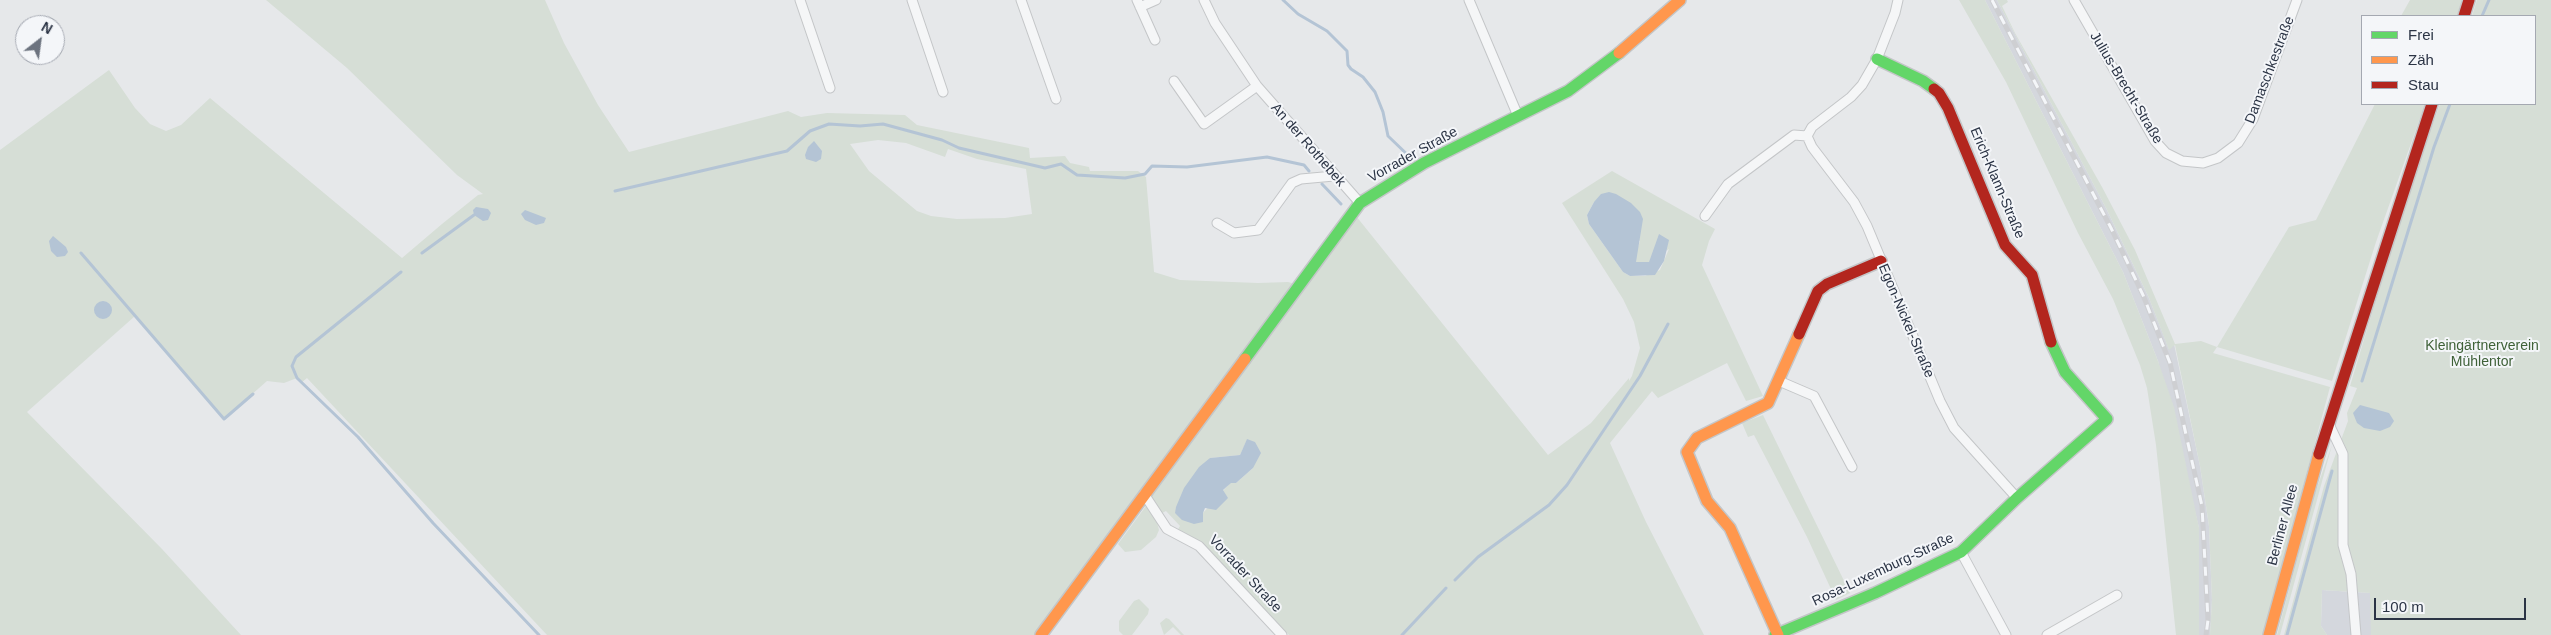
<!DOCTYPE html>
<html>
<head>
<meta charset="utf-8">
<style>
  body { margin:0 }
  #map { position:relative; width:2551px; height:635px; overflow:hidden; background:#e6e8ea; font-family:Arial,sans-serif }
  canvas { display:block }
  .legend { position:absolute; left:2361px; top:15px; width:175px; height:90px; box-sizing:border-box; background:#f4f6f9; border:1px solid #a4a8b1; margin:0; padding:6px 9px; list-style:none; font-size:15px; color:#2b3445 }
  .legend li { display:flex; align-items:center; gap:10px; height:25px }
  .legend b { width:25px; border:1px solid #a4a8b1 }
  .north { position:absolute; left:15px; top:15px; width:50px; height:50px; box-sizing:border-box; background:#f4f6f9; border:1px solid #a4a8b1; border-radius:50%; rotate:30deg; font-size:14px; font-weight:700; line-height:20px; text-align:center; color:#2b3445 }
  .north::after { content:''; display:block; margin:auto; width:18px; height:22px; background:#6c737f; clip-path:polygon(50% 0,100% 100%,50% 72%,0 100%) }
  .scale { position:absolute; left:2374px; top:598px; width:152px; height:22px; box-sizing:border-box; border:2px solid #2b3445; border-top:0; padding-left:6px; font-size:15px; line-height:18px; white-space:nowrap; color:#2b3445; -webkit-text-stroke:4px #f4f6f9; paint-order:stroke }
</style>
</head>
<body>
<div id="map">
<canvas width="2551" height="635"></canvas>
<ul class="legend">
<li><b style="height:6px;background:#63d668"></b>Frei</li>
<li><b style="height:6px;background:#ff974d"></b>Zäh</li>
<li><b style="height:6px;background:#b3261e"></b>Stau</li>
</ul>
<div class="north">N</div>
<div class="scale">100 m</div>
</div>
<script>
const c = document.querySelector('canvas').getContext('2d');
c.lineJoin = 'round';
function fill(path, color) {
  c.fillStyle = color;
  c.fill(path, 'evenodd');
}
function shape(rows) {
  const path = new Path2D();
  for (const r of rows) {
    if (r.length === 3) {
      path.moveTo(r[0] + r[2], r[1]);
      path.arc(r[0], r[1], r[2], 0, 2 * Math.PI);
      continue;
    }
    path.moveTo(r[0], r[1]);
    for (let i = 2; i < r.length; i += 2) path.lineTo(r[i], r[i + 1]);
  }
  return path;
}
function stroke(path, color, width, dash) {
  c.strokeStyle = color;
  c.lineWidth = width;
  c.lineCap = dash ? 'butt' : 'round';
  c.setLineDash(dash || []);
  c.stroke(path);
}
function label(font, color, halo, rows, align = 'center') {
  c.font = font + ' Arial,sans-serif';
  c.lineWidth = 4;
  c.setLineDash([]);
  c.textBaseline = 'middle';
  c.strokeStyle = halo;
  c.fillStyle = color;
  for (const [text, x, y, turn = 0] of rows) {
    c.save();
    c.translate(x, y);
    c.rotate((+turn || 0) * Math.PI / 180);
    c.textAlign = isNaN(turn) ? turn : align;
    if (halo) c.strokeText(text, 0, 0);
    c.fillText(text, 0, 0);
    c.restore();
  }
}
const built = shape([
  [1985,0,1997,0,2107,210,2149,298,2169,349,2174,344,2200,466,2209,526,2212,600,2210,635,2199,635,2199,528,2158,361,2123,272],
  [2322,590,2371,593,2371,635,2327,635,2321,626]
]);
const green = shape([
  [266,0,545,0,564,43,598,105,629,152,788,111,801,117,827,113,905,115,917,125,1029,148,1030,158,1065,156,1070,163,1089,167,1090,171,1138,171,1146,177,1154,272,1180,280,1258,283,1288,282,1295,284,1352,211,1548,455,1591,423,1629,378,1629,381,1632,376,1640,348,1634,322,1623,299,1562,203,1612,171,1715,229,1709,241,1702,265,1763,396,1746,401,1727,363,1658,398,1652,391,1610,443,1646,522,1704,635,1289,635,1201,543,1177,531,1180,526,1166,511,1160,514,1149,497,1046,635,547,635,307,378,301,383,297,378,284,383,267,381,224,419,135,316,27,412,162,549,241,635,0,635,0,150,109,70,135,108,150,124,166,131,181,125,210,98,402,258,442,224,478,195,483,194,457,175,347,68],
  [878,140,906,143,945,157,948,149,977,159,1026,169,1032,214,1005,218,957,219,931,216,917,211,869,171,850,144],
  [1594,202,1640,241,1634,260,1637,263,1649,262,1669,249,1660,270,1645,276,1630,276,1623,272,1589,224,1587,215],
  [1247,440,1253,468,1236,483,1231,482,1203,513,1210,458,1240,455],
  [1959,0,1985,0,2123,272,2158,361,2174,407,2199,528,2199,635,2176,635,2156,445,2147,388,2140,365,2113,299,2078,233,2006,82],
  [1997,0,2007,0,2008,2,2002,6,2015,33,2102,187,2135,250,2175,344,2201,341,2217,347,2289,227,2316,220,2375,104,2425,104,2376,242,2332,381,2217,347,2213,353,2330,387,2263,635,2210,635,2212,600,2209,526,2200,466,2175,345,2169,350,2149,298,2107,210],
  [2410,0,2462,0,2457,16,2401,16],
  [2477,0,2551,0,2551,635,2371,635,2370,593,2322,590,2321,626,2327,635,2284,635,2324,486,2348,421,2347,413,2357,388,2350,386,2409,190,2440,104,2535,104,2535,16,2472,16],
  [1763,415,1850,593,1836,600,1807,537,1754,435,1748,437,1742,423],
  [2332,445,2280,635,2277,635,2313,499],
  [1146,506,1157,522,1159,530,1156,537,1141,550,1125,552,1118,544],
  [1139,599,1149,609,1148,614,1132,635,1123,635,1119,631,1119,621,1134,601],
  [1166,618,1169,619,1184,635,1181,635,1173,627,1164,635,1160,623]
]);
const water = shape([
  [814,141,822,151,821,159,816,162,806,159,805,155,808,147],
  [1609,192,1616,194,1631,203,1640,212,1643,219,1636,262,1649,262,1659,234,1669,240,1664,261,1655,275,1630,276,1623,272,1589,224,1587,215,1594,202,1601,194],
  [476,207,488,209,491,213,488,220,483,221,474,215,473,210],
  [525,210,546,218,544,223,536,225,525,220,521,214],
  [53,236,66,247,68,252,65,256,57,257,51,251,49,241],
  [103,310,9],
  [2360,405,2389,413,2394,421,2390,427,2380,431,2364,428,2357,423,2353,413],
  [1247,439,1255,442,1261,453,1253,468,1236,483,1231,483,1223,490,1228,498,1216,510,1205,508,1203,513,1203,522,1194,524,1182,520,1175,513,1176,507,1184,488,1199,467,1210,458,1240,455]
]);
const stream = shape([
  [1283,0,1298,14,1327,31,1347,51,1348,65,1351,69,1363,77,1375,92,1383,112,1388,136,1413,160],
  [2482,16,2489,0],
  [1322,184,1341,204],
  [615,191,787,151,810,131,829,124,860,126,883,124,942,140,959,148,1045,168,1061,164,1077,175,1125,178,1145,174,1152,166,1187,167,1267,157,1304,165,1309,171],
  [81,253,224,419,253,394],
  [422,253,474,215],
  [401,272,296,357,292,366,297,378,358,437,433,523,539,635],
  [2362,381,2434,147,2450,104],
  [1455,580,1478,557,1549,505,1567,485,1640,376,1668,324],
  [1402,635,1446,588],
  [2287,635,2332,471]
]);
const street = shape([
  [800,0,830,88],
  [912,0,943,92],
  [1021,0,1056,99],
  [1137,0,1155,40],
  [1204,0,1215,23,1257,86,1360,203],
  [1469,0,1518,116],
  [2074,0,2155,141,2166,153,2182,161,2203,163,2218,158,2238,143,2253,119,2297,0],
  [1140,7,1156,0],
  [1174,81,1204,124,1257,86],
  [1807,136,1812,147,1854,202,1867,226,1940,401,1954,428,2017,498],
  [1807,136,1812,127,1851,97,1862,85,1877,59,1895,13,1898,0],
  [1705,216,1728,184,1794,135,1807,136],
  [1217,223,1234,233,1258,230,1292,183,1301,179,1334,176],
  [1779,381,1814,396,1852,467],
  [2329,424,2343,454,2343,545,2351,574,2356,635],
  [1144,494,1167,529,1199,546,1282,635],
  [1961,552,2006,635],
  [2047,635,2117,595]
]);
const fast = shape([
  [1877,59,1923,81,1934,89],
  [1245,359,1360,203,1424,163,1568,91,1619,53],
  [1775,635,1875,593,1961,552,2017,498,2107,419,2065,372,2051,342]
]);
const slow = shape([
  [1619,53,1680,0],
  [1041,635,1245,359],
  [1778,635,1730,528,1707,501,1687,452,1697,438,1768,403,1799,334],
  [2269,635,2319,454]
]);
const jam = shape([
  [2464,16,2469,0],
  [1934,89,1939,93,1948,108,2005,245,2032,275,2051,342],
  [1799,334,1818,291,1827,284,1881,261],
  [2319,454,2432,104]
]);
const rail = shape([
  [1992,0,2111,228,2143,295,2170,363,2202,506,2208,620,2206,635]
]);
const streetNames = [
  ["Damaschkestraße",2270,70,-69],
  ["Julius-Brecht-Straße",2126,88,59],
  ["An der Rothebek",1308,145,49],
  ["Vorrader Straße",1413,155,-29],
  ["Erich-Klann-Straße",1997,183,67],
  ["Egon-Nickel-Straße",1906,321,67],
  ["Berliner Allee",2283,525,-75],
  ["Rosa-Luxemburg-Straße",1883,570,-25],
  ["Vorrader Straße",1245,574,47]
];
const parkNames = [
  ["Kleingärtnerverein",2482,346],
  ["Mühlentor",2482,362]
];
fill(built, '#d4d7dd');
fill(green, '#d6ded6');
fill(water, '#b4c4d5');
stroke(stream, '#b4c4d5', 3);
stroke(street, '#c4c6c8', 11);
stroke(fast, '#c4c6c8', 14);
stroke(slow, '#c4c6c8', 14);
stroke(jam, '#c4c6c8', 14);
stroke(street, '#f5f6f7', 9);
stroke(fast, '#63d668', 11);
stroke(slow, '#ff974d', 11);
stroke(jam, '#b3261e', 11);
stroke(rail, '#cecfd2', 5);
stroke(rail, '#f4f6f9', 3, [9]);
label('14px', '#2b3445', '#f4f6f9', streetNames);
label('14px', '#3f6138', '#f4f6f9', parkNames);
</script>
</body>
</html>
